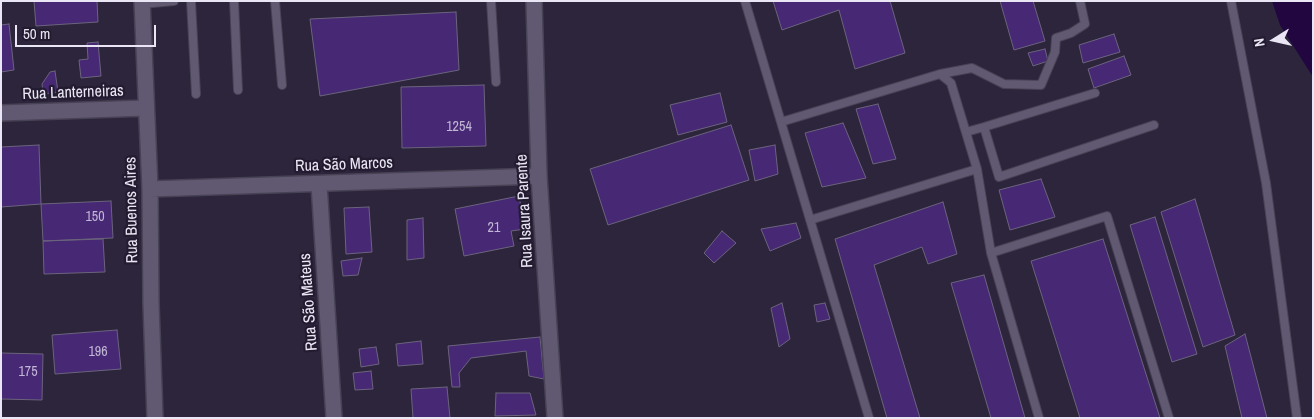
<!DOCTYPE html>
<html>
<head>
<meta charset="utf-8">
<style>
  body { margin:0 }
  #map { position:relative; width:1314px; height:419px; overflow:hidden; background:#2c253b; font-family:"Archivo Narrow",sans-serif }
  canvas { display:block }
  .frame { position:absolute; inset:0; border:2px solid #ebe6f5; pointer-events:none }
  .north { position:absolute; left:1249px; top:15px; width:50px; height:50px; -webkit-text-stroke:4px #231c31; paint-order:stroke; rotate:260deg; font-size:14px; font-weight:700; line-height:20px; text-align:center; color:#ebe6f5 }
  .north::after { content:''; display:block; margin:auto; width:18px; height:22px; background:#ebe6f5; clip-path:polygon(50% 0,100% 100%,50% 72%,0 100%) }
  .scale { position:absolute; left:15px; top:25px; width:141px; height:22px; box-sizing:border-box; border:2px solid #ebe6f5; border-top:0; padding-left:6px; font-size:15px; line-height:18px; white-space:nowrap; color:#ebe6f5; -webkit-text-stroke:4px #231c31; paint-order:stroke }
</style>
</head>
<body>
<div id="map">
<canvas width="1314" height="419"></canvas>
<div class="frame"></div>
<div class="north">N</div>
<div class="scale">50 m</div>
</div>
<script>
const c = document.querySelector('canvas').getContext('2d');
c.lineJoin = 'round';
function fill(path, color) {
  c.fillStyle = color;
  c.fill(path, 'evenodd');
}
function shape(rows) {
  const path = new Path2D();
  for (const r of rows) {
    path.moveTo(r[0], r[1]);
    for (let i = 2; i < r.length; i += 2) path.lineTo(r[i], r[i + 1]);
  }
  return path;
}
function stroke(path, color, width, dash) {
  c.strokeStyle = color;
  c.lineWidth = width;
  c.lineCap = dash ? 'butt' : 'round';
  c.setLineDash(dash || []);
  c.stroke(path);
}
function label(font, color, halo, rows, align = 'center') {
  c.font = font + ' "Archivo Narrow",sans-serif';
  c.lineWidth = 4.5;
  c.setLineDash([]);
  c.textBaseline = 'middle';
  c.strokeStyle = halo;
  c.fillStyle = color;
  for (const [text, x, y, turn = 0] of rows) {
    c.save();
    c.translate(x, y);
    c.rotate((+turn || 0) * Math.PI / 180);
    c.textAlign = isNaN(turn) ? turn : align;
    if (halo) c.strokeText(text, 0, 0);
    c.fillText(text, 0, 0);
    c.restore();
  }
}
const water = shape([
  [1272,1,1313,1,1313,77,1280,25]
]);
const building = shape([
  [34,1,97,1,98,22,36,26,34,1],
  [773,1,890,1,905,53,855,69,839,10,782,30,773,1],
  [1000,1,1033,1,1045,41,1014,50,1000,1],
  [456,12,459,70,320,96,310,19,456,12],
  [9,24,14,70,1,72,1,25,9,24],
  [1114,34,1120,52,1083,63,1079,45,1114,34],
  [98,42,101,76,81,78,79,60,88,59,87,43,98,42],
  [1045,49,1048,61,1033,66,1028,53,1045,49],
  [1124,56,1131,75,1094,88,1088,69,1124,56],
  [55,71,58,92,43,94,42,84,50,72,55,71],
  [484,85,486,146,402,148,401,87,484,85],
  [720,93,727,122,678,135,670,105,720,93],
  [878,104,896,159,873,164,856,109,878,104],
  [843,123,866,178,822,187,805,133,843,123],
  [731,125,749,180,608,225,590,169,731,125],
  [39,145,41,204,1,207,1,147,39,145],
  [775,145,778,174,755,181,749,150,775,145],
  [1041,179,1055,217,1010,230,999,190,1041,179],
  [519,196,525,229,511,231,514,246,464,256,455,209,519,196],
  [1195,199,1235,335,1203,347,1161,212,1195,199],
  [111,201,113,238,43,241,41,204,111,201],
  [943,202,957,254,928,264,922,247,874,265,920,418,887,418,835,239,943,202],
  [369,207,372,252,346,254,344,208,369,207],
  [1155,217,1197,354,1172,362,1130,225,1155,217],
  [423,218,424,258,407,260,407,220,423,218],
  [796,223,801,238,770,251,761,229,796,223],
  [722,231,736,243,714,263,704,253,722,231],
  [103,239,105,272,44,274,43,241,103,239],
  [1103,239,1160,418,1080,418,1031,261,1103,239],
  [362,258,358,275,343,276,341,261,362,258],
  [984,275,1025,418,991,418,951,283,984,275],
  [782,303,790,339,779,347,771,308,782,303],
  [825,303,830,319,817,322,814,305,825,303],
  [117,330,121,369,55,374,52,335,117,330],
  [1245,334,1267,418,1242,418,1225,346,1245,334],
  [540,337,544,379,529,376,526,351,471,358,459,373,460,387,452,387,448,346,540,337],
  [421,341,423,364,398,366,396,344,421,341],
  [376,347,379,364,361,367,359,349,376,347],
  [1,353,43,354,42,400,1,399,1,353],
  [371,371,373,389,355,390,353,373,371,371],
  [447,387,450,418,413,418,411,389,447,387],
  [496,393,530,393,536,415,495,416,496,393]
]);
const lane = shape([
  [191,1,196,94],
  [234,1,238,90],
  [275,1,282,85],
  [491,1,496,82],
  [745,1,869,418],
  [1231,1,1266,183,1297,418],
  [142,4,174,1],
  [940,74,972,68,1004,84,1041,85,1055,52,1056,38,1071,33,1085,24,1080,1],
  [1095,93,984,127,999,177,1154,125],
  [781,122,940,74,951,83,977,169,991,253,1039,418],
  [966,132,984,127],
  [810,220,977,169],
  [991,253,1107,216,1169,418]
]);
const street = shape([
  [142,1,150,189,151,304,155,418],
  [1,113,146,108],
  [319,184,334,418],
  [150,189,539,176]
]);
const secondary = shape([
  [534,1,539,176,555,418]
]);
const numberNames = [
  ["1254",459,127],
  ["150",95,217],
  ["21",494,228],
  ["196",98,352],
  ["175",28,372]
];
const streetNames = [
  ["Rua Lanterneiras",73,93,-2],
  ["Rua São Marcos",344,165,-2],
  ["Rua Buenos Aires",132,210,-91],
  ["Rua Isaura Parente",525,211,-93],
  ["Rua São Mateus",309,302,-94]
];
fill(water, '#210640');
fill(building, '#472874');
stroke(building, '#6b647d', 1);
stroke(lane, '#484255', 10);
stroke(street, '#484255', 18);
stroke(secondary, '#484255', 18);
stroke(lane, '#615972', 8);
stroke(street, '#615972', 15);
stroke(secondary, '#615972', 15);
label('14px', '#c2b6d5', null, numberNames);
label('16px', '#ebe6f5', '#231c31', streetNames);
</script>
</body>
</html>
